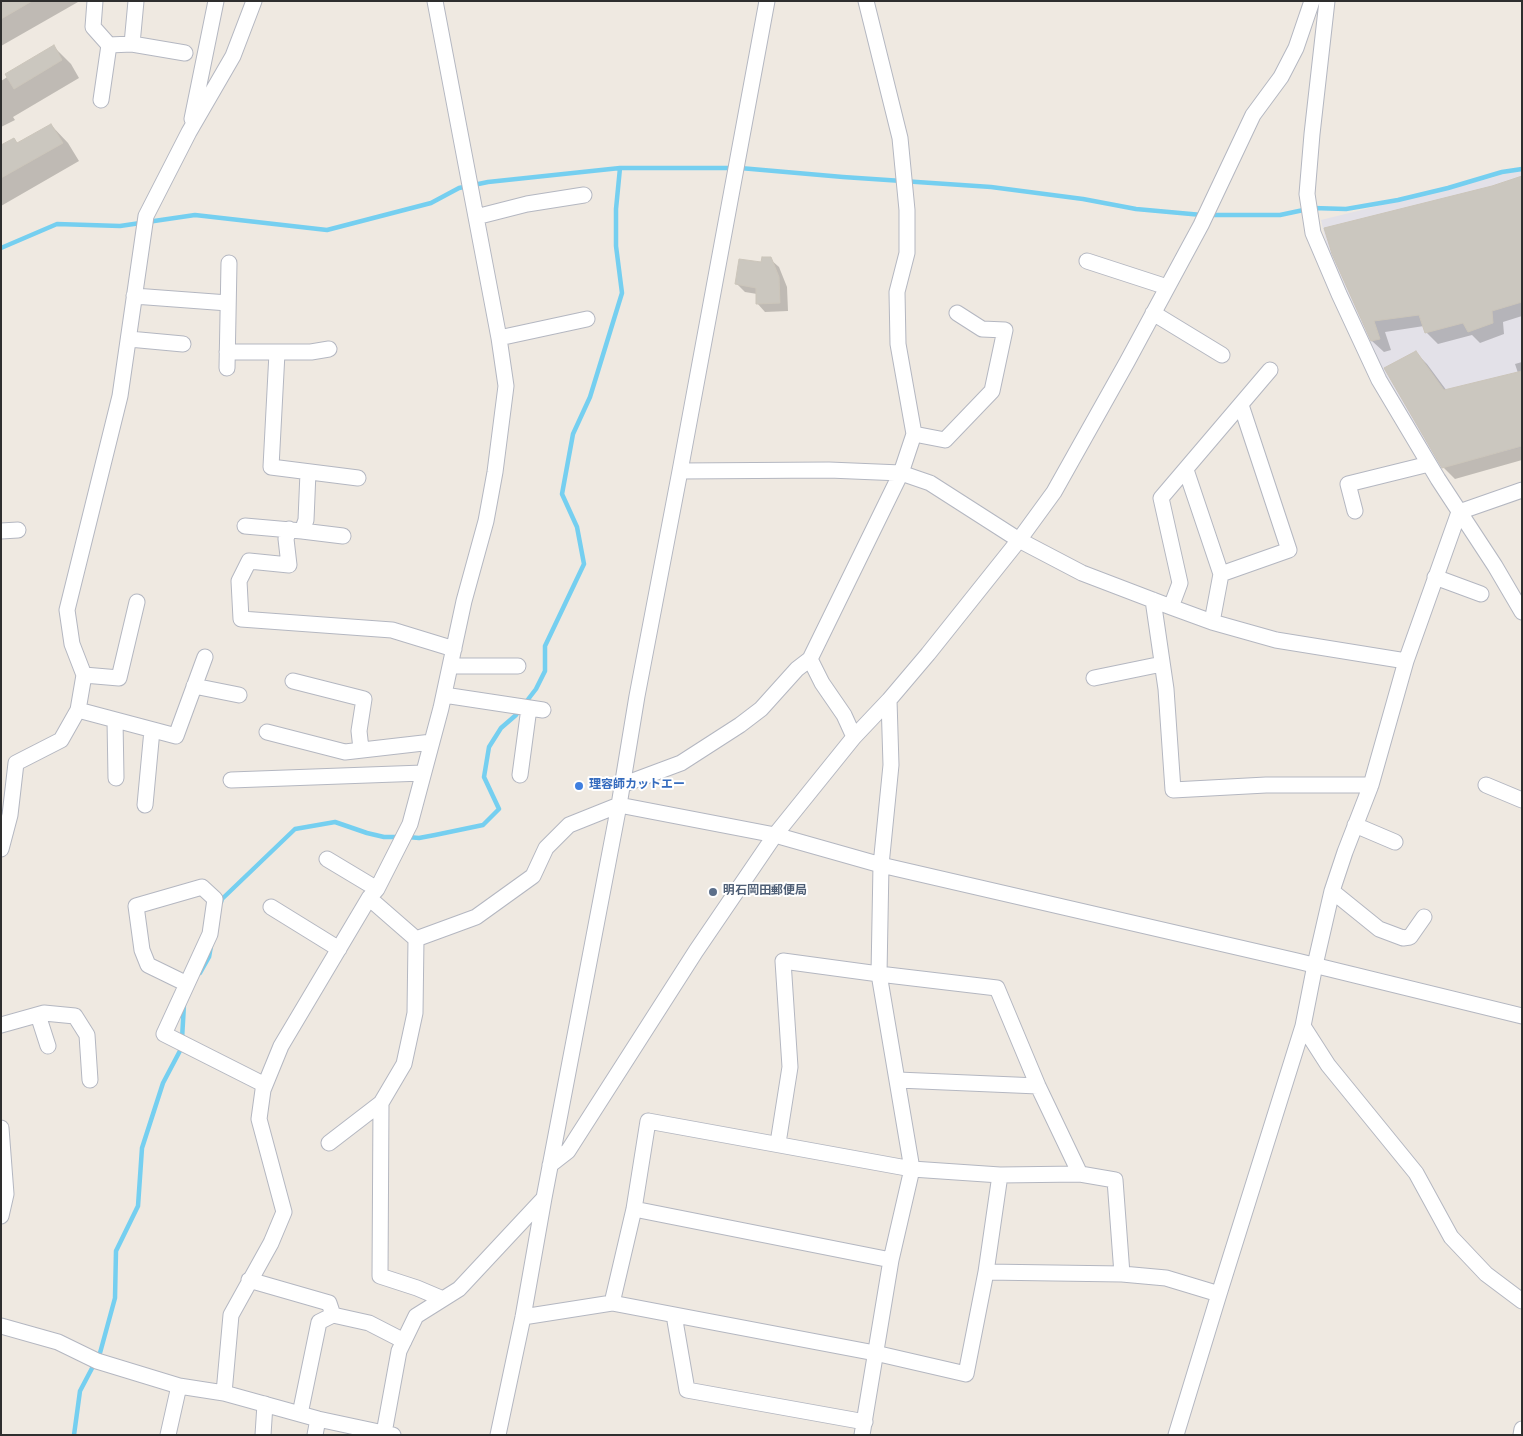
<!DOCTYPE html>
<html>
<head>
<meta charset="utf-8">
<style>
  body { margin:0 }
  #map { position:relative; width:1523px; height:1436px; overflow:hidden; background:#efe9e1; font-family:Overpass,sans-serif }
  canvas { display:block }
  .frame { position:absolute; inset:0; border:2px solid #2e2e2e; pointer-events:none }
</style>
</head>
<body>
<div id="map">
<canvas width="1523" height="1436"></canvas>
<div class="frame"></div>
</div>
<script>
const c = document.querySelector('canvas').getContext('2d');
c.lineJoin = 'round';
function fill(path, color) {
  c.fillStyle = color;
  c.fill(path, 'evenodd');
}
function shape(rows) {
  const path = new Path2D();
  for (const r of rows) {
    path.moveTo(r[0], r[1]);
    for (let i = 2; i < r.length; i += 2) path.lineTo(r[i], r[i + 1]);
  }
  return path;
}
function stroke(path, color, width, dash) {
  c.strokeStyle = color;
  c.lineWidth = width;
  c.lineCap = dash ? 'butt' : 'round';
  c.setLineDash(dash || []);
  c.stroke(path);
}
function label(font, color, halo, rows, align = 'center') {
  c.font = font + ' Overpass,"Noto Sans JP",sans-serif';
  c.lineWidth = 4;
  c.setLineDash([]);
  c.textBaseline = 'middle';
  c.strokeStyle = halo;
  c.fillStyle = color;
  for (const [text, x, y, turn = 0] of rows) {
    c.save();
    c.translate(x, y);
    c.rotate((+turn || 0) * Math.PI / 180);
    c.textAlign = isNaN(turn) ? turn : align;
    if (halo) c.strokeText(text, 0, 0);
    c.fillText(text, 0, 0);
    c.restore();
  }
}
const industrial = shape([
  [1522,167,1522,447,1439,468,1379,364,1330,260,1321,220,1495,177]
]);
const shadow = shape([
  [1,1,78,1,78,2,1,46],
  [54,47,71,64,79,78,13,117,15,120,1,127,1,81],
  [51,125,68,143,79,161,1,206,1,156,14,140,18,144],
  [1522,177,1522,316,1503,322,1504,334,1480,343,1472,335,1438,344,1426,332,1424,326,1385,332,1391,350,1384,352,1372,341,1333,254,1492,187],
  [770,259,779,267,787,287,788,311,765,312,757,303,757,294,745,292,736,283],
  [1415,352,1427,364,1447,391,1518,373,1515,364,1522,362,1522,460,1455,479,1443,467]
]);
const stream = shape([
  [740,168,843,177,991,187,1083,199,1136,209,1202,215],
  [1210,215,1280,215,1313,208,1346,209,1398,200,1448,188,1502,172,1522,169],
  [1,248,57,224,120,226,195,215,327,230,431,203,459,188,488,182,620,168,732,168],
  [408,837,419,838,435,835,483,825,499,809,484,777,489,747,501,728,516,715,536,689,545,671,545,646,584,564,577,527,562,494,573,434,590,397,622,293,616,246,616,209,620,168],
  [221,902,222,899,295,829,335,822,367,833,384,837,400,837],
  [200,973,209,957,211,946],
  [182,1039,184,1004],
  [74,1435,80,1391,100,1353,115,1298,116,1251,138,1206,142,1148,163,1083,182,1047]
]);
const building = shape([
  [1,1,32,1,1,19,1,1],
  [54,45,62,60,14,89,5,74,54,45],
  [51,124,63,143,1,178,1,145,14,138,17,143,51,124],
  [1522,176,1522,302,1492,311,1493,323,1468,332,1463,323,1425,333,1419,315,1374,321,1380,339,1371,341,1332,254,1324,228,1492,186,1522,176],
  [762,257,771,257,779,277,780,303,756,304,756,288,735,284,739,259,761,262,762,257],
  [1416,351,1444,390,1522,371,1522,446,1442,468,1384,368,1416,351]
]);
const minor = shape([
  [95,1,93,27,109,45],
  [1327,1,1312,134,1307,194,1313,233,1339,294,1379,380,1438,479,1495,566,1522,612],
  [132,44,185,53],
  [101,100,109,45,132,44,136,1],
  [192,119,216,1],
  [476,217,527,204,584,195],
  [1087,261,1167,287],
  [134,296,228,303],
  [1153,313,1222,355],
  [499,338,587,319],
  [129,339,183,344],
  [227,352,311,352,329,349],
  [277,353,271,467,358,478],
  [227,368,229,263],
  [914,434,945,440,992,391,1005,330,982,329,957,313],
  [1186,470,1221,574,1289,550,1241,405],
  [680,471,829,470,901,473,930,483,1019,540,1082,573,1171,607,1212,622,1276,640,1406,661],
  [1355,511,1348,484,1429,464],
  [1459,512,1522,490],
  [245,526,302,531,306,520,308,472],
  [289,529,286,539,289,565,249,561,239,581,241,619,392,630,454,649],
  [1,531,18,530],
  [302,531,343,536],
  [1435,577,1481,594],
  [1153,600,1166,689,1173,790,1266,785,1371,785],
  [1171,607,1180,583,1161,498,1270,370],
  [1212,622,1221,574],
  [810,659,822,683,844,715,854,737],
  [450,666,518,666],
  [84,675,119,678,137,602],
  [1094,678,1162,664],
  [293,681,364,699,359,731,361,749],
  [194,686,239,695],
  [444,695,543,710],
  [78,710,176,736,205,657],
  [115,720,116,778],
  [267,732,345,752,432,742],
  [520,775,529,708],
  [231,780,423,773],
  [622,785,681,763,740,725,761,709,797,669,810,659,901,473,914,434,898,344,897,292,907,253,907,210,900,138,866,1],
  [1486,785,1522,800],
  [145,805,152,730],
  [1355,825,1395,842],
  [1,849,10,815,16,763,61,740,78,710,84,675,72,644,67,610,120,396,146,216,189,132,233,56,254,1],
  [327,859,377,889],
  [1332,891,1379,929,1403,938,1410,937,1424,917],
  [369,898,416,939,476,917,533,876,546,848,569,825,619,805,775,835,881,865,1297,961,1522,1016],
  [271,907,339,949],
  [187,984,148,965,142,950,136,906,202,887,215,899,210,934,164,1034,265,1085],
  [38,1015,48,1046],
  [1,1025,44,1013,75,1016,87,1035,90,1080],
  [1303,1026,1328,1065,1416,1173,1451,1237,1486,1274,1522,1301],
  [898,1080,1038,1086],
  [381,1103,380,1276,417,1288,443,1299],
  [1,1128,6,1194,1,1216],
  [329,1143,381,1103,404,1064,415,1013,416,939],
  [550,1165,568,1151,696,951,775,835,854,737,889,700,928,654,1019,540,1054,492,1127,362,1201,225,1253,115,1281,77,1296,48,1312,1],
  [634,1209,891,1260],
  [986,1272,1000,1175],
  [1122,1274,1166,1278,1219,1294],
  [249,1280,329,1303,333,1315,369,1323,404,1341],
  [612,1303,634,1209,648,1121,912,1169,1000,1175,1080,1174],
  [674,1315,687,1390,865,1422],
  [523,1317,612,1303,875,1353,966,1374,986,1272,1122,1274,1115,1180,1080,1174,1038,1086,997,988,879,974,783,961,790,1067,778,1143],
  [1,1326,58,1342,97,1361,179,1386,224,1393,318,1419,393,1435],
  [224,1393,231,1315,271,1243,284,1212,259,1119,263,1090,281,1046,369,898,377,889,410,824,441,708,464,601,486,521,495,472,506,386,499,338,435,1],
  [300,1414,319,1322,333,1315],
  [384,1433,399,1351,416,1316,459,1289,544,1198],
  [168,1435,179,1386],
  [263,1435,265,1404],
  [315,1435,318,1419],
  [498,1435,523,1317,544,1198,619,805,637,696,680,471,767,1],
  [862,1435,891,1260,912,1169,879,974,881,865,891,765,889,700],
  [1176,1435,1219,1294,1303,1026,1315,965,1332,891,1345,852,1371,785,1406,661,1459,512],
  [1521,1435,1522,1429]
]);
const markers = [
  [579,786,5,"#3f7fe0"],
  [713,892,5,"#5c6f8a"]
];
const shopNames = [
  ["理容師カットエー",589,786]
];
const serviceNames = [
  ["明石岡田郵便局",723,892]
];
fill(industrial, '#e3e1e8');
fill(shadow, '#0003');
stroke(stream, '#75cff0', 4.5);
fill(building, '#cbc7bf');
stroke(building, '#cbc5ba', 1);
stroke(minor, '#b4b7c1', 17);
stroke(minor, '#fff', 15);
for (const [x, y, r, color] of markers) {
  const dot = new Path2D();
  dot.arc(x, y, r, 0, 2 * Math.PI);
  c.fillStyle = color;
  c.fill(dot);
  stroke(dot, '#fff', 2);
}
label('bold 12px', '#366cbe', '#fff', shopNames, 'left');
label('bold 12px', '#4e5e75', '#fff', serviceNames, 'left');
</script>
</body>
</html>
